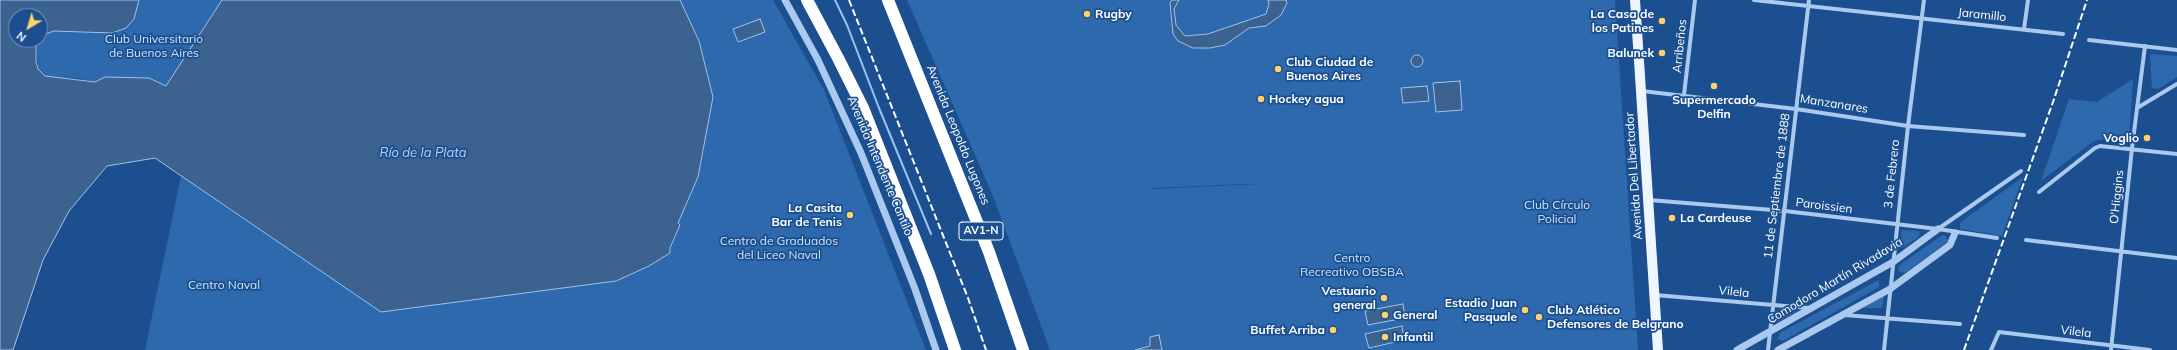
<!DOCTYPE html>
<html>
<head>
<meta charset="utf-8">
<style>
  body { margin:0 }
  #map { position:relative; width:2177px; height:350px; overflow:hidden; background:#1b4f8f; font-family:Mulish,sans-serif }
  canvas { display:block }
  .north { position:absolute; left:8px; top:8px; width:40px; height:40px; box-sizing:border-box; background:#1b4f8f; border:1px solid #7695bc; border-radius:50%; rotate:218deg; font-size:11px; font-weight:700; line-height:16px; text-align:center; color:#fff }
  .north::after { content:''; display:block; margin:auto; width:14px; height:18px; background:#ffd166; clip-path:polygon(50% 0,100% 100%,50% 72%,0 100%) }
</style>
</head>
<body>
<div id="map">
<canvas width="2177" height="350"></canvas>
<div class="north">N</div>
</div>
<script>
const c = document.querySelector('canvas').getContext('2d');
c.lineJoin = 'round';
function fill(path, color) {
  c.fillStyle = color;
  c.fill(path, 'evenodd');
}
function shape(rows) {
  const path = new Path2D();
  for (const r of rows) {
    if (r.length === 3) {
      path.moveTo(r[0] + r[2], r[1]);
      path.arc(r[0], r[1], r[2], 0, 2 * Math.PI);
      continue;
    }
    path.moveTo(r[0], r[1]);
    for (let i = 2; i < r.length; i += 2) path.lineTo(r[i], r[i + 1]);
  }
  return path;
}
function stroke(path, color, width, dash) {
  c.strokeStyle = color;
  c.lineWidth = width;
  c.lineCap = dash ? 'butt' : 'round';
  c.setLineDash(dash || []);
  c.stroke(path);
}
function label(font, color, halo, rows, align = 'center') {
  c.font = font + ' Mulish,sans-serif';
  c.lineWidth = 3.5;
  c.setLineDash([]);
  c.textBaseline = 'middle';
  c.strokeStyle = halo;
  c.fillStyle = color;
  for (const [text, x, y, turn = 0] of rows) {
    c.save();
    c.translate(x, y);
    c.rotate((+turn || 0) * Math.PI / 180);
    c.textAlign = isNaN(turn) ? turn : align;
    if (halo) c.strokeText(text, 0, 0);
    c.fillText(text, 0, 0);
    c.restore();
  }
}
const green = shape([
  [139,0,222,0,166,86,149,78,105,77,95,82,76,78,52,78,45,76,38,69,36,43,43,35,54,31,112,33,138,3],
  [680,0,773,0,824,90,926,350,145,350,181,176,381,312,616,281,649,266,670,253,670,249,680,225,678,223,698,177,713,97,699,41],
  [907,0,1615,0,1638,350,1050,350,993,196],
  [1247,184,1259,184,1151,189,1151,188],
  [2150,54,2177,56,2177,77,2158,89,2152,88],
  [2133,79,2129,138,2127,140,2107,139,2094,141,2041,181,2069,99,2097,102],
  [2023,177,2002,236,1960,229,1960,224,1962,221],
  [1902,230,1918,231,1920,233,1919,237,1902,248,1899,248],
  [1945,235,1948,240,1946,243,1905,273,1899,272,1898,269,1901,264,1941,236],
  [1879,280,1879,287,1783,341,1777,339,1781,332],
  [1884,295,1882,308,1863,308],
  [1779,310,1797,311,1776,323]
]);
const water = shape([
  [0,0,139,0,134,19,126,28,112,33,54,31,43,35,40,39,40,16,16,16,16,40,39,40,36,44,36,62,38,69,45,76,95,82,105,77,149,78,166,86,222,0,680,0,699,41,713,97,698,177,678,223,680,225,670,248,670,253,649,266,616,281,381,312,155,158,107,166,69,211,43,260,13,350,0,350,0,0],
  [1172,0,1179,0,1174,9,1176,25,1185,36,1208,34,1266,14,1269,4,1268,0,1286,0,1287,3,1281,15,1266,26,1249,28,1225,45,1210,48,1193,48,1178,41,1173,34,1170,3,1172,0],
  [760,19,765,32,738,42,733,29,760,19],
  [1417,61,6],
  [1460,81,1462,110,1436,112,1433,83,1460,81],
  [1427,86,1429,101,1403,103,1401,88,1427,86],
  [1403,304,1405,318,1368,325,1365,311,1403,304],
  [1402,326,1404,340,1369,348,1365,334,1402,326],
  [1159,335,1162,350,1135,350,1150,346,1150,337,1159,335]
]);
const stream = shape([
  [835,0,847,25,879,108,931,234]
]);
const minor = shape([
  [1754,0,2063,34],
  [2024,29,2028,0],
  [2089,40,2177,50],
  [1642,91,1796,109,1908,126,2024,135],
  [1684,95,1695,0],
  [2137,108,2177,84],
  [2039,192,2095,148,2100,146,2177,154],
  [1649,200,1785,211,1938,229,1997,238],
  [1938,229,2021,171],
  [2026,240,2177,258],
  [1655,295,1809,308],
  [1844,315,1960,324],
  [1768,350,1809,0],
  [1884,350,1908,126,1924,0],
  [1991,350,1999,332,2150,350],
  [2111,350,2132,148,2145,46]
]);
const tertiary = shape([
  [785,0,818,60,861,153,915,289,936,350],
  [1737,350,1893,262,1938,229],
  [1778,350,1890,289,1950,245,1955,233]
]);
const primary = shape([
  [1635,0,1658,350]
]);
const motorway = shape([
  [807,0,838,58,863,108,929,274,955,350],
  [888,0,989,252,1023,350]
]);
const rail = shape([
  [849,0,968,298,986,350],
  [1964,350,2053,102,2087,0]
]);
const markers = [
  [1087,14,4,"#ffd166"],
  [1662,21,4,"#ffd166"],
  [1662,53,4,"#ffd166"],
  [1278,69,4,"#ffd166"],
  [1714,86,4,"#ffd166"],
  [1261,99,4,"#ffd166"],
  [2147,138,4,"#ffd166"],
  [850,215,4,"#ffd166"],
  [1672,218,4,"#ffd166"],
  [1384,298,4,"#ffd166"],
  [1525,310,4,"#ffd166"],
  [1385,315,4,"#ffd166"],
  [1539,317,4,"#ffd166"],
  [1333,330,4,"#ffd166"],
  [1385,337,4,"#ffd166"]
];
const shields = [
  [981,231,44]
];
const shieldNames = [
  ["AV1-N",981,231]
];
const poiNames = [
  ["Rugby",1095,14],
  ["La Casa de",1654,14,"right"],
  ["los Patines",1654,28,"right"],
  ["Balunek",1654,53,"right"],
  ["Club Ciudad de",1286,62],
  ["Buenos Aires",1286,76],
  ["Hockey agua",1269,99],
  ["Supermercado",1714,100,"center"],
  ["Delfin",1714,114,"center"],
  ["Voglio",2139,138,"right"],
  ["La Casita",842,208,"right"],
  ["Bar de Tenis",842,222,"right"],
  ["La Cardeuse",1680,218],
  ["Vestuario",1376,291,"right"],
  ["general",1376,305,"right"],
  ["Estadio Juan",1517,303,"right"],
  ["Pasquale",1517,317,"right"],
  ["Club Atlético",1547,310],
  ["Defensores de Belgrano",1547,324],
  ["General",1393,315],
  ["Buffet Arriba",1325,330,"right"],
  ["Infantil",1393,337]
];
const streetNames = [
  ["Jaramillo",1982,15,6],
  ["Arribeños",1680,46,-84],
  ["Manzanares",1834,104,9],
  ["Avenida Leopoldo Lugones",958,135,68],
  ["Avenida Intendente Cantilo",880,166,67],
  ["3 de Febrero",1892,174,-84],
  ["Avenida Del Libertador",1634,176,-94],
  ["11 de Septiembre de 1888",1777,186,-83],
  ["O'Higgins",2117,197,-84],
  ["Paroissien",1824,206,7],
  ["Comodoro Martín Rivadavia",1835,281,-31],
  ["Vilela",1734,292,6],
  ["Vilela",2076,332,7]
];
const parkNames = [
  ["Club Universitario",154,39],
  ["de Buenos Aires",154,53],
  ["Club Círculo",1557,205],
  ["Policial",1557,219],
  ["Centro de Graduados",779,241],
  ["del Liceo Naval",779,255],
  ["Centro",1352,258],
  ["Recreativo OBSBA",1352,272],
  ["Centro Naval",224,285]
];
const waterNames = [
  ["Río de la Plata",423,153]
];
fill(green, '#2e69ad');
fill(water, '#3c6290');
stroke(water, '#9cc4f0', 1);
stroke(stream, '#9cc4f0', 2);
stroke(minor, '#a9c9ee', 4);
stroke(tertiary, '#a9c9ee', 7);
stroke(primary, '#f0f6ff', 10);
stroke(motorway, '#fff', 12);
stroke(rail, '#fff', 2, [7, 3]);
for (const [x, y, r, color] of markers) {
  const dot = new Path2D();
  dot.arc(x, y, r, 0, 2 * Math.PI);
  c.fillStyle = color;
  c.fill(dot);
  stroke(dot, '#1b4f8f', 1.5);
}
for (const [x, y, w] of shields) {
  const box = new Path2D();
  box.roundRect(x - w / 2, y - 9, w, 18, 3);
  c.fillStyle = '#1b4f8f';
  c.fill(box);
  stroke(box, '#fff', 1);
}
label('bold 11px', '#fff', null, shieldNames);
label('bold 12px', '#fff', '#1b4f8f', poiNames, 'left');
label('12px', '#fff', '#1b4f8f', streetNames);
label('12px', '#cfe3fa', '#1b4f8f', parkNames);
label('italic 13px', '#b5d3f5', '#1b4f8f', waterNames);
</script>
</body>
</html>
